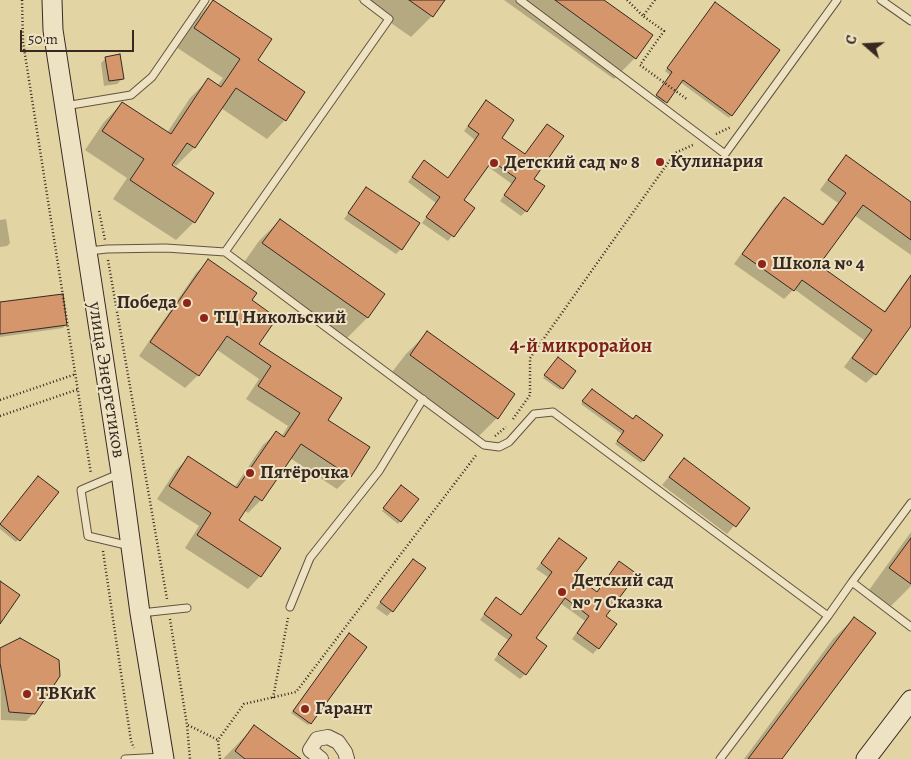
<!DOCTYPE html>
<html>
<head>
<meta charset="utf-8">
<style>
  body { margin:0 }
  #map { position:relative; width:911px; height:759px; overflow:hidden; background:#e3d4a3; font-family:Alegreya,serif }
  canvas { display:block }
  .north { position:absolute; left:841px; top:20px; width:50px; height:50px; -webkit-text-stroke:4px #ede3c3; paint-order:stroke; rotate:289deg; font-size:14px; font-weight:700; line-height:20px; text-align:center; color:#372822 }
  .north::after { content:''; display:block; margin:auto; width:18px; height:22px; background:#372822; clip-path:polygon(50% 0,100% 100%,50% 72%,0 100%) }
  .scale { position:absolute; left:20px; top:30px; width:114px; height:22px; box-sizing:border-box; border:2px solid #372822; border-top:0; padding-left:6px; font-size:15px; line-height:18px; white-space:nowrap; color:#372822; -webkit-text-stroke:4px #ede3c3; paint-order:stroke }
</style>
</head>
<body>
<div id="map">
<canvas width="911" height="759"></canvas>
<div class="north">С</div>
<div class="scale">50 m</div>
</div>
<script>
const c = document.querySelector('canvas').getContext('2d');
c.lineJoin = 'round';
function fill(path, color) {
  c.fillStyle = color;
  c.fill(path, 'evenodd');
}
function shape(rows) {
  const path = new Path2D();
  for (const r of rows) {
    path.moveTo(r[0], r[1]);
    for (let i = 2; i < r.length; i += 2) path.lineTo(r[i], r[i + 1]);
  }
  return path;
}
function stroke(path, color, width, dash) {
  c.strokeStyle = color;
  c.lineWidth = width;
  c.lineCap = dash ? 'butt' : 'round';
  c.setLineDash(dash || []);
  c.stroke(path);
}
function label(font, color, halo, rows, align = 'center') {
  c.font = font + ' Alegreya,serif';
  c.lineWidth = 4;
  c.setLineDash([]);
  c.textBaseline = 'middle';
  c.strokeStyle = halo;
  c.fillStyle = color;
  for (const [text, x, y, turn = 0] of rows) {
    c.save();
    c.translate(x, y);
    c.rotate((+turn || 0) * Math.PI / 180);
    c.textAlign = isNaN(turn) ? turn : align;
    if (halo) c.strokeText(text, 0, 0);
    c.fillText(text, 0, 0);
    c.restore();
  }
}
const shadow = shape([
  [358,0,444,0,432,16,411,37],
  [504,0,602,0,635,58,614,79],
  [213,1,256,61,304,92,285,120,267,139,221,108,194,148,176,166,172,163,170,166,194,222,176,240,113,199,127,178,85,150,104,122,122,103,167,133,190,98,208,80,217,86,223,78,176,47,195,20],
  [713,6,778,50,729,118,680,82,663,104,655,98,670,75,665,71],
  [106,58,123,78,117,84,104,86,101,63],
  [481,107,500,138,524,155,547,126,532,179,526,211,521,216,500,201,512,184,487,166,462,200,473,208,448,241,422,223,436,203,408,182,424,161,448,179,475,140,464,131],
  [846,157,911,204,911,255,854,215,818,266,883,313,911,274,911,324,875,374,866,383,844,367,864,340,794,289,784,299,734,264,775,207,784,198,821,225,838,203,820,190,837,166],
  [366,188,401,249,396,254,344,219],
  [6,219,10,243,7,246,0,247,0,220],
  [280,220,384,294,367,318,346,339,242,265,259,241],
  [209,261,250,300,257,344,326,420,368,448,350,476,337,489,290,458,261,500,248,513,244,510,237,520,260,576,248,589,185,548,199,526,157,499,176,470,188,458,234,488,263,445,276,433,282,436,288,426,246,399,259,379,216,349,198,375,185,388,139,356,196,273],
  [0,304,66,324,63,328,0,337],
  [427,333,497,418,476,439,389,376,406,354],
  [556,361,562,388,560,390,543,378],
  [590,393,633,420,662,436,641,463,615,444,622,434,581,404],
  [684,459,749,508,727,534,662,485],
  [36,479,57,492,16,542,0,529,0,525],
  [399,489,417,500,398,524,382,511],
  [911,532,911,586,891,606,869,590],
  [559,539,572,576,604,616,598,648,593,654,572,639,585,621,560,603,535,638,525,674,520,679,494,660,508,640,480,620,491,604,520,616,548,577,536,569],
  [408,565,392,611,387,616,376,608],
  [854,618,780,759,744,759,833,639],
  [347,637,310,723,308,725,291,713],
  [0,649,34,713,26,721,1,720],
  [254,727,299,759,223,759]
]);
const building = shape([
  [213,0,272,39,258,60,305,92,286,121,236,88,195,148,187,143,172,165,214,193,195,223,130,180,144,159,102,131,122,102,171,134,208,78,221,87,240,59,194,28,213,0],
  [409,0,445,0,433,17,409,0],
  [555,0,604,0,653,35,636,59,555,0],
  [715,2,780,50,732,116,683,80,667,103,656,95,672,72,667,68,715,2],
  [120,54,124,79,109,81,105,57,120,54],
  [486,100,514,120,502,138,525,154,547,124,564,136,534,179,545,186,527,212,504,195,516,178,492,161,464,200,475,208,454,237,426,217,440,197,412,177,424,160,448,178,479,134,468,126,486,100],
  [846,155,911,202,911,240,863,205,819,265,885,312,911,275,911,326,876,375,852,358,872,330,802,280,794,291,742,254,784,197,823,225,846,193,828,180,846,155],
  [366,187,420,223,402,250,348,213,366,187],
  [280,219,385,294,368,318,262,243,280,219],
  [208,259,257,293,252,300,277,318,259,344,342,398,328,420,370,447,351,477,301,444,262,501,255,496,239,520,281,548,261,577,197,535,211,513,169,486,188,456,237,488,276,431,284,437,300,413,258,386,271,366,227,336,199,376,150,342,208,259],
  [63,294,67,325,0,334,0,302,63,294],
  [427,331,515,394,498,419,410,355,427,331],
  [558,357,576,371,563,389,544,375,558,357],
  [592,389,633,419,636,415,663,435,644,461,617,441,624,431,582,401,592,389],
  [684,458,750,508,736,527,669,477,684,458],
  [38,476,59,492,20,541,0,524,38,476],
  [401,485,419,499,401,522,383,508,401,485],
  [559,538,587,558,574,575,597,592,619,561,637,574,606,616,617,624,599,649,577,633,589,616,565,598,536,638,547,646,526,675,498,654,512,635,484,614,496,597,521,615,552,572,541,563,559,538],
  [911,538,911,584,889,568,911,538],
  [413,559,426,568,393,612,380,602,413,559],
  [0,581,20,595,0,624,0,581],
  [854,617,876,633,782,759,748,759,854,617],
  [349,633,367,647,311,724,293,711,349,633],
  [20,638,59,660,60,676,35,714,9,712,0,663,0,648,20,638],
  [254,725,301,759,245,759,235,751,254,725]
]);
const path = shape([
  [22,0,23,42,91,474],
  [627,0,643,16],
  [655,0,643,16,664,31,640,65,688,100],
  [716,134,731,127],
  [99,211,105,240],
  [108,260,167,599],
  [0,400,76,374],
  [0,416,79,389],
  [513,419,530,395,530,358,675,153,695,144],
  [495,436,506,427],
  [103,551,131,741,134,748],
  [170,619,187,725,190,759],
  [273,698,288,618],
  [188,725,218,740],
  [220,759,218,740,244,704,296,692,477,454]
]);
const lane = shape([
  [520,0,725,154,837,0],
  [881,0,911,21],
  [65,106,131,95,152,77,205,0],
  [89,251,107,249,166,248,225,252,484,445,499,447,509,442,534,414,553,412,828,616,852,582,911,627],
  [225,252,389,19,364,0],
  [121,473,81,490,88,536,130,546],
  [852,582,911,503],
  [290,607,310,558,379,471,423,399],
  [141,613,187,608],
  [125,759,164,757],
  [720,759,828,616]
]);
const street = shape([
  [321,759,310,750,317,739,328,737,338,742,345,752,347,759]
]);
const secondary = shape([
  [52,0,53,30,121,473,140,613,164,759],
  [866,759,911,700]
]);
const markers = [
  [660,162,5,"#8f2418"],
  [494,163,5,"#8f2418"],
  [762,264,5,"#8f2418"],
  [187,303,5,"#8f2418"],
  [204,318,5,"#8f2418"],
  [250,473,5,"#8f2418"],
  [562,592,5,"#8f2418"],
  [27,694,5,"#8f2418"],
  [305,709,5,"#8f2418"]
];
const poiNames = [
  ["Кулинария",670,162],
  ["Детский сад № 8",504,163],
  ["Школа № 4",772,264],
  ["Победа",177,303,"right"],
  ["ТЦ Никольский",214,318],
  ["Пятёрочка",260,473],
  ["Детский сад",572,581],
  ["№ 7 Сказка",572,603],
  ["ТВКиК",37,694],
  ["Гарант",315,709]
];
const streetNames = [
  ["улица Энергетиков",106,380,81]
];
const neighbourhoodNames = [
  ["4-й микрорайон",581,347]
];
fill(shadow, '#0003');
fill(building, '#d5966b');
stroke(building, '#372822', 1);
stroke(lane, '#625342', 9);
stroke(street, '#625342', 16);
stroke(secondary, '#372822', 21);
stroke(path, '#372822', 2.5, [1, 2.5]);
stroke(lane, '#ede3c3', 7);
stroke(street, '#ede3c3', 14);
stroke(secondary, '#ede3c3', 19);
for (const [x, y, r, color] of markers) {
  const dot = new Path2D();
  dot.arc(x, y, r, 0, 2 * Math.PI);
  c.fillStyle = color;
  c.fill(dot);
  stroke(dot, '#ede3c3', 2);
}
label('bold 19px', '#372822', '#ede3c3', poiNames, 'left');
label('19px', '#372822', '#ede3c3', streetNames);
label('bold 20px', '#7a1f14', '#ede3c3', neighbourhoodNames);
</script>
</body>
</html>
